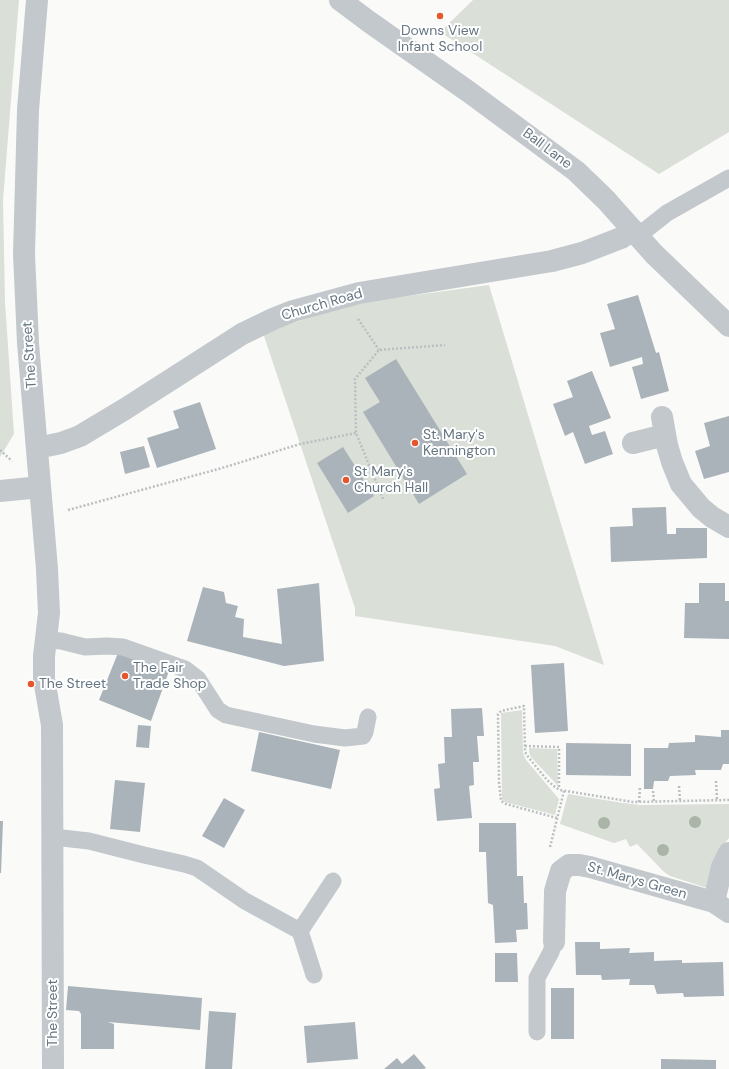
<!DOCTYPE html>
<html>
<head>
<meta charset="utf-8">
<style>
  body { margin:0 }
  canvas { display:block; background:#fafaf8 }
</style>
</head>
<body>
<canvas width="729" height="1069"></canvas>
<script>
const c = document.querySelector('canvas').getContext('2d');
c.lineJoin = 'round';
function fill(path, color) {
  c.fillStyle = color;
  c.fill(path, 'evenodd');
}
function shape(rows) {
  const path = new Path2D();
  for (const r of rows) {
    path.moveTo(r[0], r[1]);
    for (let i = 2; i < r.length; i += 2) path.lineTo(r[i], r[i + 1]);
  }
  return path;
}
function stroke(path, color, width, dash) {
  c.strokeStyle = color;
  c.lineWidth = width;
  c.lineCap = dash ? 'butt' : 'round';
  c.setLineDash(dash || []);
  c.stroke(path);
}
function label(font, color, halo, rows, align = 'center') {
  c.font = font + ' "DM Sans",sans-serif';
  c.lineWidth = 4;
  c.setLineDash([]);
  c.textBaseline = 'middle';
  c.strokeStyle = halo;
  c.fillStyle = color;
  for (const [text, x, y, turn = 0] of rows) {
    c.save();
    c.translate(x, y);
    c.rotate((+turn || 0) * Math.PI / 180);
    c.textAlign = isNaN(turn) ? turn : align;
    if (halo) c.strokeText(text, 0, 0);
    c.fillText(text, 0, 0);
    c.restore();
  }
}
const green = shape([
  [0,0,19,0,3,200,5,302,14,434,0,457],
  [473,0,729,0,729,132,659,174,440,32],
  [489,285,547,478,604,665,555,646,355,616,355,608,263,333,349,304],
  [522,710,523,753,526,760,559,799,555,815,505,802,502,799,501,713],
  [529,748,557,749,558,786,531,757,529,752],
  [568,794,623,803,640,805,729,804,729,838,725,843,707,888,670,876,664,872,637,844,630,847,626,839,614,843,611,842,560,824]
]);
const building = shape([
  [638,295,656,353,659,352,669,391,641,399,632,367,643,364,642,357,610,367,600,333,615,329,607,304],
  [396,359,467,474,419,504,363,412,380,402,365,378],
  [592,371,611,418,589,426,592,435,605,431,613,454,585,464,573,432,565,436,553,404,573,397,567,381],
  [200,402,216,449,157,468,147,438,179,428,173,411],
  [729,416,729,472,704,479,695,451,710,446,704,423],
  [144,446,150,467,125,474,120,452],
  [343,447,374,496,348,513,317,463],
  [666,507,667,534,676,534,676,528,707,528,707,558,611,562,610,527,633,526,632,508],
  [319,583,324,661,284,666,187,641,203,587,224,592,226,603,238,606,235,617,244,619,243,637,282,644,277,589],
  [699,583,725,583,725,601,729,601,729,639,684,638,685,603,699,603],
  [118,653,169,671,151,721,99,700],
  [564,663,568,731,535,733,531,665],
  [482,708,484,736,477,736,479,762,473,762,474,785,469,786,472,818,437,821,434,789,440,788,438,764,445,763,444,737,452,737,451,709],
  [138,725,151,726,149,748,136,747],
  [721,730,729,730,729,764,723,764,721,770,695,770,696,775,670,776,668,781,654,781,653,789,644,789,644,748,668,748,669,743,695,742,695,735,721,737],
  [259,732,340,750,331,789,251,771],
  [566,743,631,744,631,776,566,775],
  [115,780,145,783,140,832,110,829],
  [224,798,245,810,224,848,202,836],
  [0,821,3,821,1,873,0,873],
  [479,823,516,823,517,876,523,876,524,903,527,903,528,929,516,930,517,942,495,943,493,905,488,903,486,852,479,852],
  [575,942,600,942,600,949,630,948,629,953,654,952,654,961,682,960,682,963,723,962,724,996,684,997,683,993,657,994,654,985,629,985,630,979,602,980,601,975,576,975],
  [495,953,517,953,518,982,495,982],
  [68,986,202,998,200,1030,108,1022,114,1024,114,1049,81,1049,81,1014,79,1011,66,1010],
  [551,988,574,988,574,1039,551,1039],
  [209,1011,236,1013,232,1069,205,1069],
  [355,1022,358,1059,307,1063,304,1026],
  [414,1054,426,1068,424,1069,384,1069,397,1058,402,1064],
  [661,1059,716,1060,716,1069,661,1069]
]);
const path = shape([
  [358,319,379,350],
  [0,450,12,461],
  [383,499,356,433,355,379,379,350,445,345],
  [68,510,222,468,300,444,356,433],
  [525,746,559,747,559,789],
  [716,781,717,800],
  [679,786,680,801],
  [653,791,654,802],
  [639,802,640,787],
  [557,818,506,804,501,801,499,782,498,718,498,714,501,711,524,706,525,752,529,758,547,780,555,787,560,790,633,802,729,800],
  [550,847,564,791]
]);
const service = shape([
  [638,236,667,213,729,178],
  [46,640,61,641,85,647,107,646,123,647,185,669,198,679,218,710,226,715,314,734,345,738,363,736,365,732,368,717],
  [53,837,89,841,144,855,184,864,197,868,245,901,300,931,314,975],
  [300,931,333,881],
  [537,1032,537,978,551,952,554,942]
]);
const minor = shape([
  [37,0,28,110,24,254,28,343,47,569,49,613,44,656,44,679,52,725,53,1069],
  [340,0,368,21,469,92,576,171,606,200,654,254,729,326],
  [662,417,667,445,672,462,681,484,701,508,712,517,729,527],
  [633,443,665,435],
  [37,448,61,443,80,436,125,409,242,334,273,319,293,311,359,293,552,261,582,253,621,238,633,230],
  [0,491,40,487],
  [714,902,722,867,729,853],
  [554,942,555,891,561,871,569,865,579,865,590,867,703,899,714,902,729,912]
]);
const trees = [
  [695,822],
  [604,823],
  [663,850]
];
const markers = [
  [440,16,4,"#e4572e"],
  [415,443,4,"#e4572e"],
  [346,480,4,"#e4572e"],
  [125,676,4,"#e4572e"],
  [31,684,4,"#e4572e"]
];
const poiNames = [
  ["Downs View",440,31,"center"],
  ["Infant School",440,47,"center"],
  ["St. Mary's",423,435],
  ["Kennington",423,451],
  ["St Mary's",354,472],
  ["Church Hall",354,488],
  ["The Fair",133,668],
  ["Trade Shop",133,684],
  ["The Street",39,684]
];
const streetNames = [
  ["Ball Lane",547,149,37],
  ["Church Road",322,305,-16],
  ["The Street",30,355,-94],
  ["St. Marys Green",637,881,16],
  ["The Street",53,1013,-90]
];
fill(green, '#dadfd7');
fill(building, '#aab3b9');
stroke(path, '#bbbfc2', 2.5, [2, 2]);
stroke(service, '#c3c8cc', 17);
stroke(minor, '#c3c8cc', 22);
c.fillStyle = '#aab4a7';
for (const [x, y] of trees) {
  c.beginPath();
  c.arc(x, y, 6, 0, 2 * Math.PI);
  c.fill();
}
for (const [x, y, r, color] of markers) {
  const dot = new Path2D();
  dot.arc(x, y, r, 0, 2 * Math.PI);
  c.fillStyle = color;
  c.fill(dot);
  stroke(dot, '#fff', 1.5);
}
label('14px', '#657683', '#fff', poiNames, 'left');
label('14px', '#657683', '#fff', streetNames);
</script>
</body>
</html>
